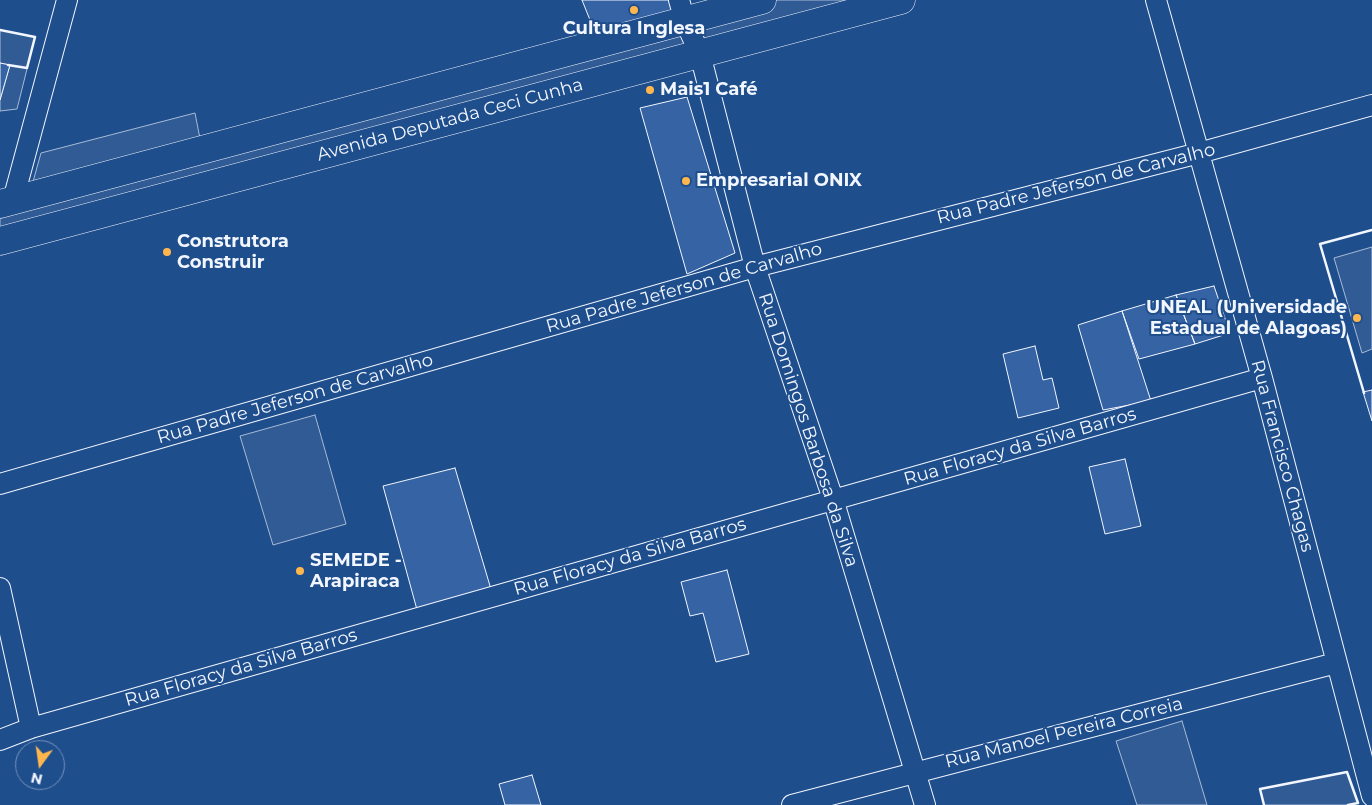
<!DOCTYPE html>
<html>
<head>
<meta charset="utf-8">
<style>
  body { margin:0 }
  #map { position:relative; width:1372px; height:805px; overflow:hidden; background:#1f4e8c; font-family:Montserrat,sans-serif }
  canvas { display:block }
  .north { position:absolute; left:15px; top:740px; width:50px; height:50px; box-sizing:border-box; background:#1f4e8c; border:1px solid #7391ba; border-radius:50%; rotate:194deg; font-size:14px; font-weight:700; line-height:20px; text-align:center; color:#f2f6ff }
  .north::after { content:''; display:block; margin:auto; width:18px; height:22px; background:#ffb74d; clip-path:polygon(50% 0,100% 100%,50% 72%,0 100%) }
</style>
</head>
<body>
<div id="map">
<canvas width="1372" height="805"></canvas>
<div class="north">N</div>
</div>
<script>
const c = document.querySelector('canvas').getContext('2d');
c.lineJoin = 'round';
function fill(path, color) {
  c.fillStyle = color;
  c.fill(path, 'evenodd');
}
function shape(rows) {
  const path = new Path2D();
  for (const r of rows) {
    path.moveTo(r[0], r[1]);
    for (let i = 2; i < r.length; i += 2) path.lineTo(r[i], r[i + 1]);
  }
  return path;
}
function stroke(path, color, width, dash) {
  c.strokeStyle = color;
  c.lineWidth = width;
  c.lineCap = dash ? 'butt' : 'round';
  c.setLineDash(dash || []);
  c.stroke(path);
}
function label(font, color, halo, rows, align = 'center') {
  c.font = font + ' Montserrat,sans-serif';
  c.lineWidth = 4;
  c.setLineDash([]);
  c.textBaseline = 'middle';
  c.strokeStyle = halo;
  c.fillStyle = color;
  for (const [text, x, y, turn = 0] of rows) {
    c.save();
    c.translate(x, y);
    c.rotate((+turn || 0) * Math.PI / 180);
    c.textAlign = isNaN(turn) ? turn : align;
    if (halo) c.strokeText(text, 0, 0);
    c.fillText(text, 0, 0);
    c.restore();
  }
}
const built = shape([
  [762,0,901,0,0,241,0,195,29,196,41,153,195,113,202,149,762,0],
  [0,30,35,37,17,109,0,111,0,100,10,65,0,63,0,30],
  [1372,247,1372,349,1362,353,1334,258,1372,247],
  [315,415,346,524,273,545,240,436,315,415],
  [1182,721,1207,805,1137,805,1116,741,1182,721],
  [1347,772,1358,803,1348,805,1264,805,1260,789,1347,772]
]);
const building = shape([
  [582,0,677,0,685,21,596,35,582,0],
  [0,63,10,65,0,100,0,63],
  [687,97,735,253,687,274,640,108,687,97],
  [1214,286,1230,333,1195,344,1176,295,1214,286],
  [1176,295,1195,344,1139,359,1122,311,1176,295],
  [1122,311,1151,401,1103,410,1078,325,1122,311],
  [1035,346,1043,380,1052,378,1059,408,1018,418,1003,354,1035,346],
  [1372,390,1372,421,1363,392,1372,390],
  [1125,459,1141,526,1105,534,1089,467,1125,459],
  [455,468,493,596,419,617,383,486,455,468],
  [727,570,749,654,716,662,703,613,690,616,681,582,727,570],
  [532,775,541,805,505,805,499,784,532,775]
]);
const street = shape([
  [679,0,685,21,700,54,755,267,833,499,925,805],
  [1156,0,1262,378,1372,796],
  [13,200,67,0],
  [0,484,755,267,1199,153,1372,105],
  [0,588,31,728],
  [0,740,31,728,1262,378],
  [792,805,1336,663]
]);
const primary = shape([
  [0,204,762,0],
  [0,241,901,0]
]);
const wall = shape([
  [0,30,35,37,27,68,8,65],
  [1364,393,1320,244,1372,230],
  [1264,805,1260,789,1347,772,1358,803,1348,805]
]);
const markers = [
  [634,10,5,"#ffb74d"],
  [650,90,5,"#ffb74d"],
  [686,181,5,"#ffb74d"],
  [167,252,5,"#ffb74d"],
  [1357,318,5,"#ffb74d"],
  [300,571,5,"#ffb74d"]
];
const poiNames = [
  ["Cultura Inglesa",634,29,"center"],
  ["Mais1 Café",660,90],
  ["Empresarial ONIX",696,181],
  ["Construtora",177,242],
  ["Construir",177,263],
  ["UNEAL (Universidade",1347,308,"right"],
  ["Estadual de Alagoas)",1347,329,"right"],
  ["SEMEDE -",310,561],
  ["Arapiraca",310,582]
];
const streetNames = [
  ["Avenida Deputada Ceci Cunha",450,120,-15],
  ["Rua Padre Jeferson de Carvalho",1076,184,-14],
  ["Rua Padre Jeferson de Carvalho",684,288,-16],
  ["Rua Padre Jeferson de Carvalho",295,399,-16],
  ["Rua Domingos Barbosa da Silva",808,430,72],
  ["Rua Floracy da Silva Barros",1020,447,-16],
  ["Rua Francisco Chagas",1282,456,75],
  ["Rua Floracy da Silva Barros",630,557,-16],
  ["Rua Floracy da Silva Barros",241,668,-16],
  ["Rua Manoel Pereira Correia",1064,733,-14]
];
fill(built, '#305b95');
stroke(built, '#a8bbd7', 1);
fill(building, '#3563a3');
stroke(building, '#f2f6ff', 1);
stroke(street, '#f2f6ff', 22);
stroke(primary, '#f2f6ff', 29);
stroke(street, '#1f4e8c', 20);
stroke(primary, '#1f4e8c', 28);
stroke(wall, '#f2f6ff', 2.5);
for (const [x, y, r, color] of markers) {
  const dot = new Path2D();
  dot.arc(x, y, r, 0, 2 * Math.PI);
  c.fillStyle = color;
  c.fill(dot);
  stroke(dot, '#1f4e8c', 2);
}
label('bold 18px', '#f2f6ff', '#1f4e8c', poiNames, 'left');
label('18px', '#f2f6ff', '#1f4e8c', streetNames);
</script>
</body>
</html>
